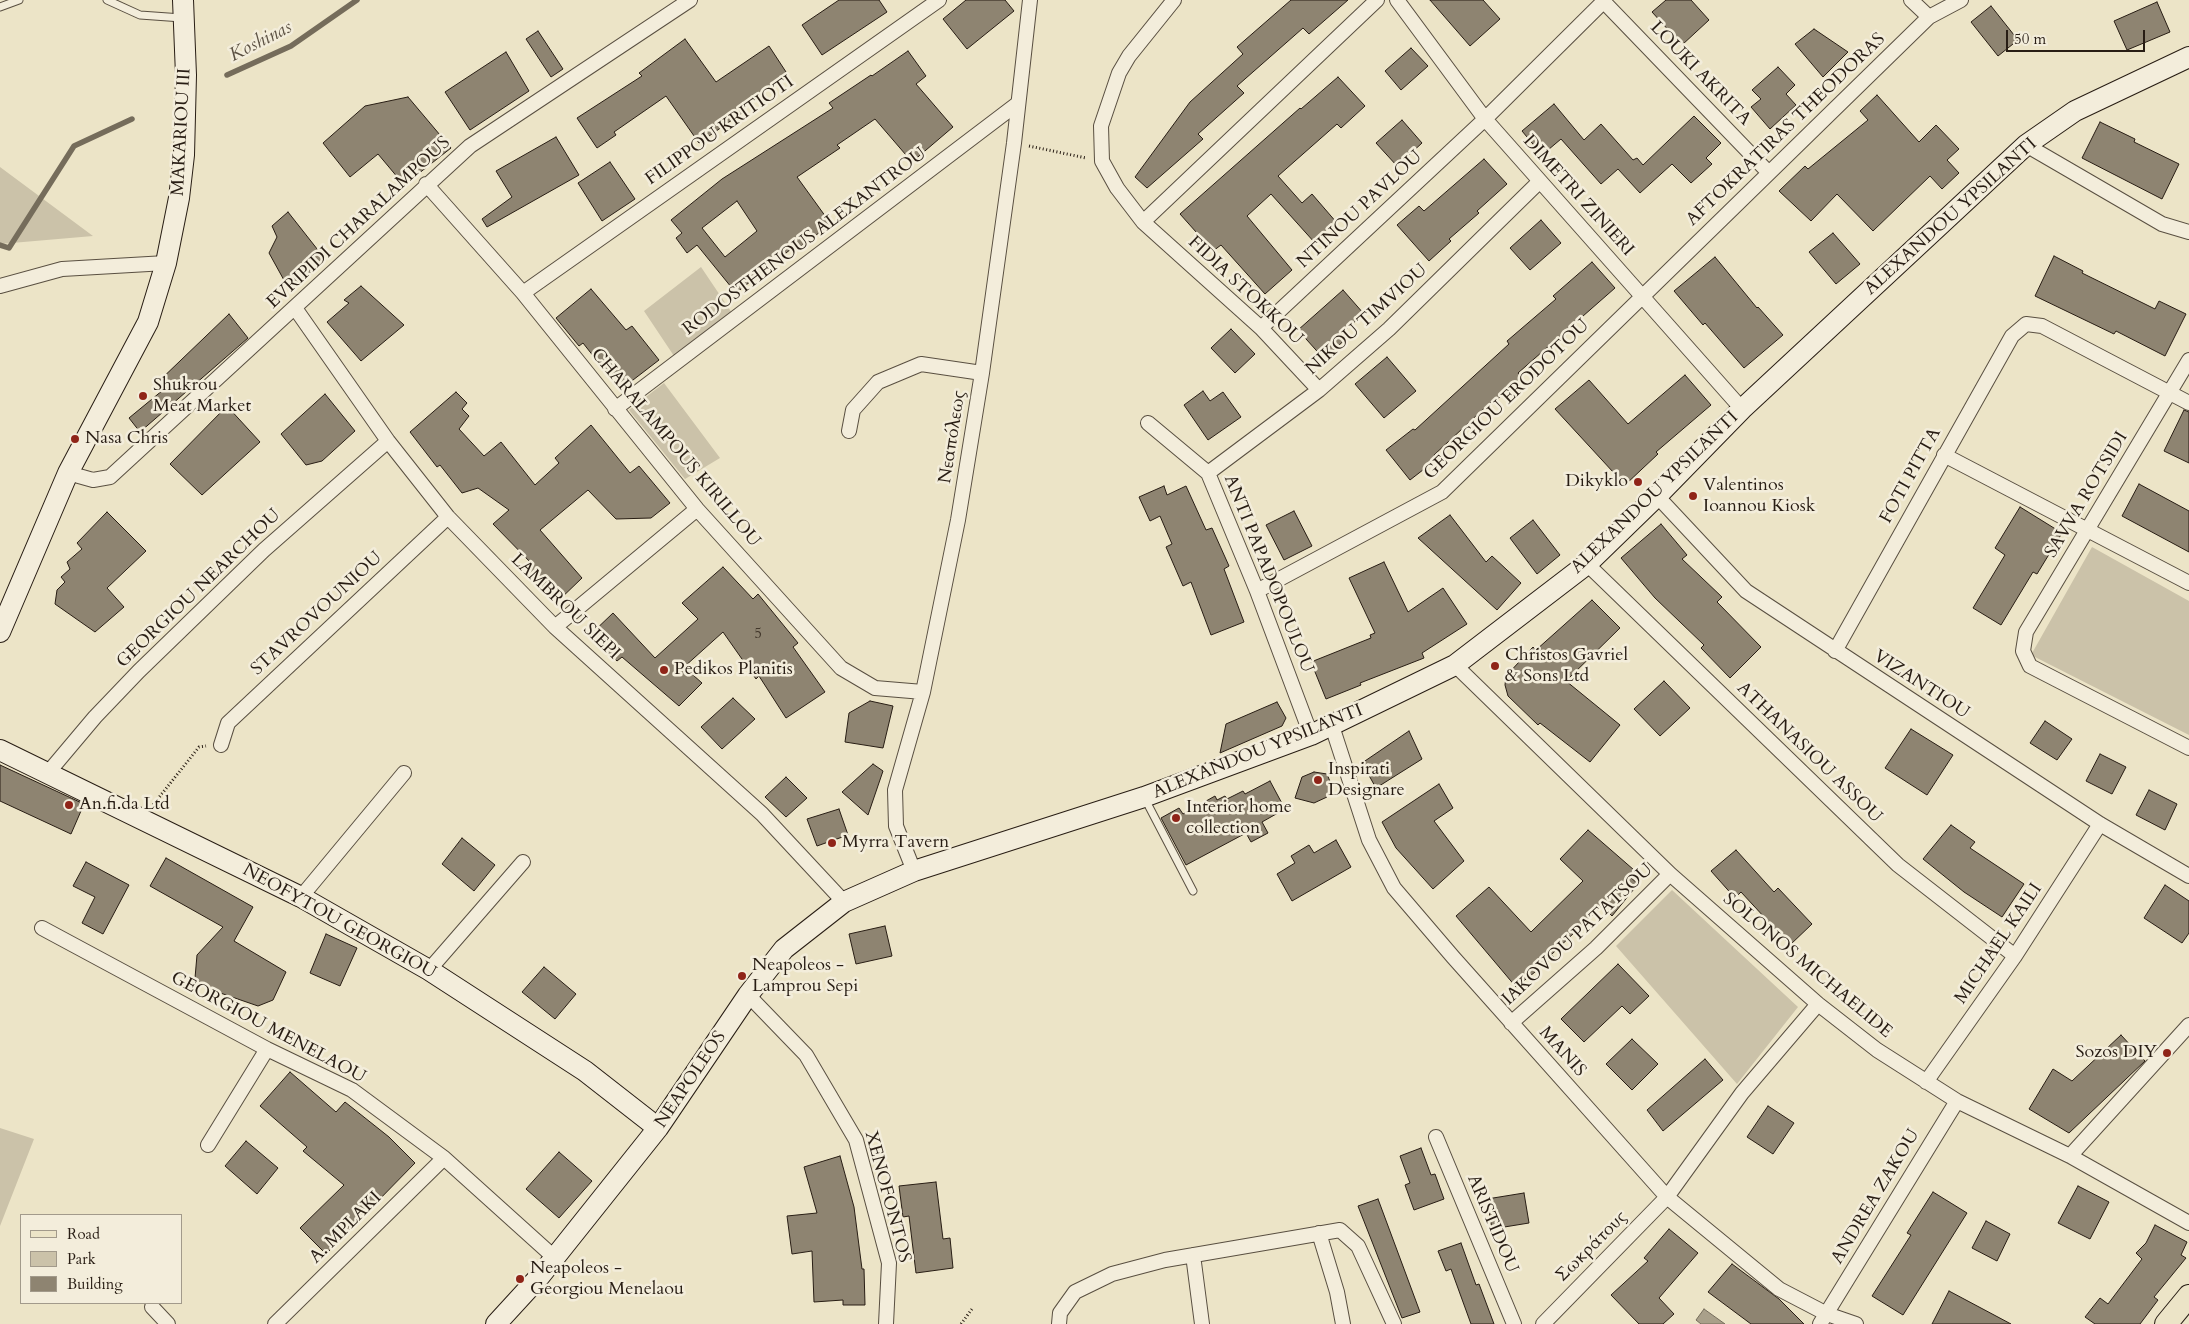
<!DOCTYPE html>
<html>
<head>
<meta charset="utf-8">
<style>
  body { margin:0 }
  #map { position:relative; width:2189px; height:1324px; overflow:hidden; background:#ece4c7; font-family:Cardo,serif }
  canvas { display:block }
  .legend { position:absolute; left:20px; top:1214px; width:162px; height:90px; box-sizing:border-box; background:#f3eddb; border:1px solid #a29a8b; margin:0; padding:6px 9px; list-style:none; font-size:15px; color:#281d14 }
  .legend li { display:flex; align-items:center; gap:10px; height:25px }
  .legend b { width:25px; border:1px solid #a29a8b }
  .scale { position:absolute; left:2006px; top:30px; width:139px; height:22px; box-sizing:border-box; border:2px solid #281d14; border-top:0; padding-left:6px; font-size:15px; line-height:18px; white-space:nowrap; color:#281d14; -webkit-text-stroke:4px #f3eddb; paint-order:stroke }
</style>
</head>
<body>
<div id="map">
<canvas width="2189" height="1324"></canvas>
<ul class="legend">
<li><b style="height:6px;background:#ece4c7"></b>Road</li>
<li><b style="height:14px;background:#cbc2a9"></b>Park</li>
<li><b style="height:14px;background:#8e8471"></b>Building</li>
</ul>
<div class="scale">50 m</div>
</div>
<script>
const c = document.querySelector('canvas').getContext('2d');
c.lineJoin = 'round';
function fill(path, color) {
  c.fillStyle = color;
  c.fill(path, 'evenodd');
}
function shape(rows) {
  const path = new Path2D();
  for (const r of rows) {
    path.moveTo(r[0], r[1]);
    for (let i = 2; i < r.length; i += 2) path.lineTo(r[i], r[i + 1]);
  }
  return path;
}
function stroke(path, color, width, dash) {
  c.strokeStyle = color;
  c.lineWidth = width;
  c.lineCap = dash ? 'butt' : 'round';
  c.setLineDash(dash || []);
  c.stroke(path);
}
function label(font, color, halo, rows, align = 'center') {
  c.font = font + ' Cardo,serif';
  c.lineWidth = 5;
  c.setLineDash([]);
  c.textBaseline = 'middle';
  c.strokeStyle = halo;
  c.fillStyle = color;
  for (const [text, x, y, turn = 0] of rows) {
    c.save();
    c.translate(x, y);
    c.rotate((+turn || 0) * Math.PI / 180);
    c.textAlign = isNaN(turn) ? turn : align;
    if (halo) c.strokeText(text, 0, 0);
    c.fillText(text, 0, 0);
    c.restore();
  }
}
const green = shape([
  [0,167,93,236,0,244],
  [701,267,732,313,674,356,644,311],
  [664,383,720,458,685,479,629,410],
  [2092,547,2189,601,2189,735,2031,655],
  [1672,890,1798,1007,1737,1084,1616,946],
  [0,1128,34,1139,0,1226]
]);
const water = shape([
  [1704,1309,1725,1324,1701,1324,1696,1320,1704,1309]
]);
const stream = shape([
  [227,75,291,46,357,0],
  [0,245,9,248,74,146,132,119]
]);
const building = shape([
  [839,0,879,0,887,12,822,55,802,25,839,0],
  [966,0,1005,0,1014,11,967,49,943,19,966,0],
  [1291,0,1348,0,1309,34,1303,28,1237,86,1244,93,1198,134,1203,139,1147,188,1135,177,1190,102,1243,54,1237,47,1291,0],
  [1430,0,1483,0,1500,19,1470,46,1430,0],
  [1666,0,1691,0,1709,20,1682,45,1652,12,1666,0],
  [2157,2,2170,32,2127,50,2114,21,2157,2],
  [1991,6,2018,40,1998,56,1971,22,1991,6],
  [1814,29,1848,52,1823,77,1795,44,1814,29],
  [538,31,563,69,551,77,526,39,538,31],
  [685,39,716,82,769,46,788,75,739,108,742,113,699,143,666,96,614,132,616,135,597,148,577,118,642,76,639,73,685,39],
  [1411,48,1428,66,1401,90,1385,71,1411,48],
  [908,51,926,76,916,84,953,127,912,162,875,119,837,145,840,148,797,177,831,224,793,252,791,249,736,293,697,245,687,253,676,238,682,233,671,220,722,179,833,108,829,103,871,75,872,76,908,51],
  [737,201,757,231,725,257,702,228,737,201],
  [506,52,529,91,470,130,445,92,506,52],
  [1778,67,1795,85,1786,94,1796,105,1770,129,1751,107,1761,99,1752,90,1778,67],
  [1338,77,1365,106,1341,128,1337,124,1278,176,1302,203,1312,194,1337,223,1315,243,1271,194,1247,216,1292,270,1265,294,1221,245,1213,251,1180,214,1300,108,1301,109,1338,77],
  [1877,95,1919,142,1936,125,1959,149,1947,160,1959,173,1942,189,1930,176,1873,231,1837,194,1811,221,1779,191,1805,166,1808,169,1868,120,1860,111,1877,95],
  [408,97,451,148,404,185,378,154,350,177,323,143,365,106,408,97],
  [1554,104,1584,140,1601,124,1633,160,1637,158,1643,165,1694,116,1721,143,1706,158,1712,164,1691,183,1672,164,1640,193,1618,169,1601,184,1561,139,1542,155,1522,131,1554,104],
  [1402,120,1422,143,1397,166,1376,143,1402,120],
  [2100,122,2135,139,2134,142,2179,164,2162,199,2082,158,2100,122],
  [556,137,579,175,487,227,482,219,512,197,496,171,556,137],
  [1484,159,1507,184,1477,211,1479,213,1449,239,1451,241,1429,261,1397,225,1419,206,1424,211,1484,159],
  [610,162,635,199,602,221,578,183,610,162],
  [288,212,325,259,290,291,269,253,277,237,272,226,288,212],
  [1541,220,1561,243,1530,270,1510,248,1541,220],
  [1833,233,1860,264,1836,284,1809,252,1833,233],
  [2054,256,2083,271,2082,273,2155,309,2159,301,2186,314,2165,356,2116,331,2114,334,2035,296,2054,256],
  [1715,257,1757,308,1758,307,1783,335,1744,368,1705,323,1703,325,1674,291,1715,257],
  [1592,262,1615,288,1518,373,1522,378,1492,404,1491,402,1434,455,1437,459,1410,480,1386,450,1413,429,1415,430,1509,344,1507,341,1556,299,1553,296,1592,262],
  [361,286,404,325,361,361,327,322,349,303,344,300,361,286],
  [591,289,626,330,632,326,659,360,620,390,583,343,579,346,556,318,591,289],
  [1343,290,1364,314,1345,330,1350,335,1324,359,1298,330,1343,290],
  [229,314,248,338,140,432,129,418,163,390,156,384,229,314],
  [1231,329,1255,354,1235,373,1211,348,1231,329],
  [1387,357,1416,391,1384,418,1355,384,1387,357],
  [1685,375,1711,405,1656,452,1658,454,1625,485,1555,409,1589,380,1628,424,1685,375],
  [1203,391,1210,401,1223,392,1241,417,1208,440,1184,405,1203,391],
  [456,392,467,403,462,409,469,416,459,429,484,456,501,442,535,485,559,463,555,458,591,425,630,473,639,466,670,503,651,518,616,519,588,490,540,530,582,578,556,603,528,569,533,565,493,524,509,510,478,488,462,493,440,465,437,467,410,432,456,392],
  [325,394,355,431,322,461,306,465,281,434,325,394],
  [227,406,260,442,202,495,170,464,227,406],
  [2184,410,2189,412,2189,463,2164,451,2184,410],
  [2139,484,2189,511,2189,552,2122,516,2139,484],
  [1164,486,1167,495,1186,486,1206,530,1212,528,1229,566,1224,569,1244,622,1211,635,1191,582,1183,586,1166,547,1172,544,1160,516,1150,521,1139,497,1164,486],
  [2020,507,2062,533,2037,574,2033,572,2001,625,1973,608,2005,555,1995,548,2020,507],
  [1294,511,1312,546,1284,560,1266,525,1294,511],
  [107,512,146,551,107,588,124,607,95,632,55,604,57,590,65,582,61,577,70,569,67,562,82,549,77,543,107,512],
  [1450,515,1486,562,1492,556,1521,583,1497,610,1418,538,1450,515],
  [1533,520,1560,555,1537,574,1510,538,1533,520],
  [1661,524,1687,555,1682,559,1722,597,1717,602,1761,647,1730,678,1701,648,1704,645,1655,598,1621,558,1661,524],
  [1384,562,1408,612,1443,588,1467,624,1422,653,1424,658,1360,683,1361,685,1326,699,1311,662,1371,638,1370,635,1375,633,1349,578,1384,562],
  [723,567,753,599,758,594,798,643,793,647,825,692,786,718,759,676,756,679,723,632,684,667,702,683,679,706,622,657,617,661,590,635,613,613,655,658,698,619,682,603,723,567],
  [1592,600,1620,628,1566,681,1620,725,1590,762,1540,723,1538,725,1508,696,1505,685,1506,676,1533,647,1536,650,1592,600],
  [1664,681,1690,708,1660,736,1634,709,1664,681],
  [733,698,755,719,722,749,701,727,733,698],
  [870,701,893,706,883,748,845,742,849,713,870,701],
  [1277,702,1286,718,1282,726,1220,753,1226,724,1277,702],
  [2045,721,2072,739,2057,760,2030,743,2045,721],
  [1911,729,1953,755,1927,795,1885,768,1911,729],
  [1409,731,1422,759,1376,788,1362,763,1409,731],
  [2100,754,2126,767,2112,794,2086,781,2100,754],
  [873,764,883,771,868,815,842,792,873,764],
  [0,765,84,804,71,834,0,801,0,765],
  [1314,772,1327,774,1331,784,1327,797,1314,803,1295,798,1302,777,1314,772],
  [786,777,807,798,786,817,765,797,786,777],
  [1270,781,1285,809,1262,822,1268,833,1251,842,1246,833,1186,865,1161,818,1179,808,1183,814,1215,796,1217,800,1225,796,1227,799,1243,791,1245,794,1270,781],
  [1439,784,1453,808,1434,821,1464,861,1433,889,1396,848,1382,822,1439,784],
  [2149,790,2177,804,2165,830,2136,815,2149,790],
  [839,809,848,835,817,846,807,819,839,809],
  [1951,825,1975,842,1970,848,2024,884,2002,917,1964,892,1923,859,1951,825],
  [1588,830,1634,870,1630,877,1638,884,1612,916,1602,906,1551,955,1554,957,1516,987,1456,916,1489,887,1531,932,1583,881,1560,859,1588,830],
  [462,838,495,865,474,891,442,864,462,838],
  [1336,840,1351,867,1292,901,1277,874,1295,863,1291,856,1309,845,1314,853,1336,840],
  [1736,850,1774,892,1778,888,1812,924,1790,945,1741,892,1735,898,1711,871,1736,850],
  [166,858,253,907,234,941,286,972,273,1000,258,1006,206,988,195,978,197,955,223,927,150,886,166,858],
  [86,862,129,885,103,934,82,923,95,897,73,886,86,862],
  [2165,885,2189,901,2189,933,2182,943,2144,918,2165,885],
  [885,926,892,956,856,964,849,934,885,926],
  [326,934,357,948,340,986,310,973,326,934],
  [1618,964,1649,996,1630,1014,1622,1006,1584,1042,1561,1019,1618,964],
  [544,967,576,994,555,1019,522,992,544,967],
  [2121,1035,2145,1061,2069,1133,2029,1109,2053,1069,2072,1081,2121,1035],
  [1632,1039,1658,1064,1632,1090,1606,1064,1632,1039],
  [1705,1059,1723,1080,1663,1131,1647,1110,1705,1059],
  [290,1072,336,1112,345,1102,389,1137,415,1163,326,1254,300,1228,344,1185,303,1151,307,1147,260,1106,290,1072],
  [1768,1106,1794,1123,1773,1154,1747,1137,1768,1106],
  [246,1141,278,1168,257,1194,225,1166,246,1141],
  [1421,1148,1431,1175,1435,1174,1444,1199,1414,1210,1405,1185,1410,1183,1400,1156,1421,1148],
  [559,1152,592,1181,559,1218,526,1189,559,1152],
  [840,1156,854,1207,862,1269,864,1269,865,1305,843,1305,843,1300,814,1302,812,1251,792,1254,787,1216,817,1213,804,1167,840,1156],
  [936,1182,943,1239,950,1238,953,1268,916,1273,909,1216,903,1217,899,1186,936,1182],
  [2078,1186,2109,1202,2090,1239,2058,1223,2078,1186],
  [1933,1192,1967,1213,1903,1315,1872,1296,1911,1235,1907,1233,1933,1192],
  [1524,1193,1529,1223,1492,1229,1487,1199,1524,1193],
  [1378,1199,1420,1312,1402,1318,1358,1206,1378,1199],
  [1986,1221,2010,1234,1997,1261,1972,1248,1986,1221],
  [2155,1225,2187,1242,2181,1255,2186,1258,2154,1297,2158,1300,2140,1324,2095,1324,2085,1317,2100,1298,2108,1304,2142,1259,2136,1253,2146,1243,2155,1225],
  [1669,1229,1698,1253,1659,1298,1674,1314,1663,1324,1639,1324,1611,1295,1648,1261,1644,1258,1669,1229],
  [1461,1243,1476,1285,1479,1284,1494,1324,1471,1324,1451,1269,1446,1271,1438,1251,1461,1243],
  [1732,1264,1779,1299,1804,1324,1751,1324,1708,1292,1732,1264],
  [1949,1291,2011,1324,1932,1324,1949,1291]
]);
const path = shape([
  [1029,146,1086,158],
  [153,805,199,747,206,746],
  [961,1324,972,1309]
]);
const lane = shape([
  [107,0,140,15,182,18],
  [0,7,19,0],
  [1144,797,1193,891]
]);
const street = shape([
  [1174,0,1129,56,1119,73,1101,126,1102,161,1117,188,1143,222,1261,328,1319,390],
  [1397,0,1485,119,1742,409],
  [1911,0,1929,17],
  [1604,2,1769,173],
  [2026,145,2162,224,2189,232],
  [426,184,523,293,697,509,841,668,875,688,923,692],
  [1143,222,1377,0],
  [0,286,62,269,166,263],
  [523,293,939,0],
  [295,308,388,441,448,517,555,627,762,814,844,902],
  [1261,328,1485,119,1605,0],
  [2189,360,2026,632,2023,651,2030,666,2189,748],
  [615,409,1017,104],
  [1148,423,1208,473,1257,591,1311,735],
  [849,431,853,410,878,382,921,364,982,373],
  [1944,455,2189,583],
  [68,473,93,480,110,477,470,146,690,0],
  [1208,473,1319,390,1389,329,1540,181],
  [1657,496,1746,591,2100,824,2189,876],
  [1587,564,1898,865,2015,956],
  [1257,591,1442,492,1929,17,1961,0],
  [555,627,697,509],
  [1835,651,2012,336,2026,324,2042,326,2189,403],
  [1455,665,1670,874,1818,1004,1877,1050,1957,1101,2070,1156,2189,1223],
  [1332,726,1369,840,1394,888,1453,957,1667,1197,1779,1289,1827,1314,1856,1324],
  [221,745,228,723,448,517],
  [47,774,95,717,139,671,264,550,388,441],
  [914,871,896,826,895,790,923,692,958,520,982,373,1014,143,1030,0],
  [301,897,404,773],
  [42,928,267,1049,352,1090,444,1158,555,1258],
  [429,970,523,862],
  [748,995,806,1055,856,1140,889,1263,886,1324],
  [1511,1023,1596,948,1670,874],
  [1926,1082,2015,956,2100,824],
  [1436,1137,1514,1324],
  [208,1145,267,1049],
  [2070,1156,2189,1025],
  [1319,1233,1337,1292,1343,1324],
  [1193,1255,1202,1324],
  [152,1307,168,1324],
  [275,1324,444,1158],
  [1059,1324,1060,1313,1075,1292,1112,1274,1165,1260,1340,1230,1358,1246,1394,1324],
  [1543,1324,1667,1197,1742,1093,1818,1004],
  [1820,1324,1957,1101]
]);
const secondary = shape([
  [0,632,68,473,148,322,166,263,179,198,184,155,186,75,183,0],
  [0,750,301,897,429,970,585,1071,658,1128],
  [496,1324,540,1276,658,1128,748,995,784,949,844,902,914,871,1144,797,1311,735,1455,665,1587,564,1657,496,1742,409,2026,145,2075,111,2189,57]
]);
const primary = shape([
  [2166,1324,2189,1296]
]);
const markers = [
  [143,396,5,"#8f2418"],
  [75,439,5,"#8f2418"],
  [1638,482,5,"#8f2418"],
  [1693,496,5,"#8f2418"],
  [1495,666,5,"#8f2418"],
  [664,670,5,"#8f2418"],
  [1318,780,5,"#8f2418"],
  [69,805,5,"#8f2418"],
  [1176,818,5,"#8f2418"],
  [832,843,5,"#8f2418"],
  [742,976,5,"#8f2418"],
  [2167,1053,5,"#8f2418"],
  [520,1279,5,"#8f2418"]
];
const numberNames = [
  ["5",758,635]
];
const streetNames = [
  ["LOUKI AKRITA",1700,74,46],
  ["AFTOKRATIRAS THEODORAS",1786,130,-44],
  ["FILIPPOU KRITIOTI",720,131,-35],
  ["MAKARIOU III",182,132,-87],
  ["DIMETRI ZINIERI",1578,196,48],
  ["NTINOU PAVLOU",1360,210,-43],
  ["ALEXANDOU YPSILANTI",1951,217,-42],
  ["EVRIPIDI CHARALAMPOUS",359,223,-43],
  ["RODOSTHENOUS ALEXANTROU",805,242,-37],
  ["FIDIA STOKKOU",1245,291,43],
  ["NIKOU TIMVIOU",1367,320,-42],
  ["GEORGIOU ERODOTOU",1507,400,-44],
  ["Νεαπόλεως",953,437,-81],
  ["CHARALAMPOUS KIRILLOU",675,448,50],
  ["FOTI PITTA",1911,476,-61],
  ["ALEXANDOU YPSILANTI",1655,493,-44],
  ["SAVVA ROTSIDI",2087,495,-59],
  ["ANTI PAPADOPOULOU",1268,574,68],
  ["GEORGIOU NEARCHOU",199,589,-44],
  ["LAMBROU SIEPI",565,607,44],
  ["STAVROVOUNIOU",317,614,-43],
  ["VIZANTIOU",1921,685,33],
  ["ALEXANDOU YPSILANTI",1258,752,-22],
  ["ATHANASIOU ASSOU",1809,753,44],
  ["NEOFYTOU GEORGIOU",339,922,29],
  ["IAKOVOU PATATSOU",1578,935,-43],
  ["MICHAEL KAILI",1999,944,-56],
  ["SOLONOS MICHAELIDE",1807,966,40],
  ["GEORGIOU MENELAOU",268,1028,28],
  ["MANIS",1562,1052,48],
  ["NEAPOLEOS",691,1080,-56],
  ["XENOFONTOS",887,1197,75],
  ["ANDREA ZAKOU",1876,1197,-59],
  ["ARISTIDOU",1492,1224,67],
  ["A. MPLAKI",346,1228,-45],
  ["Σωκράτους",1592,1247,-45]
];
const poiNames = [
  ["Shukrou",153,386],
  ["Meat Market",153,407],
  ["Nasa Chris",85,439],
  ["Dikyklo",1628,482,"right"],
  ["Valentinos",1703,486],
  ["Ioannou Kiosk",1703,507],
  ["Christos Gavriel",1505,656],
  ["& Sons Ltd",1505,677],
  ["Pedikos Planitis",674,670],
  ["Inspirati",1328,770],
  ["Designare",1328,791],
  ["An.fi.da Ltd",79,805],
  ["Interior home",1186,808],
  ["collection",1186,829],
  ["Myrra Tavern",842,843],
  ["Neapoleos -",752,966],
  ["Lamprou Sepi",752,987],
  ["Sozos DIY",2157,1053,"right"],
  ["Neapoleos -",530,1269],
  ["Georgiou Menelaou",530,1290]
];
const waterNames = [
  ["Koshinas",261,42,-27]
];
fill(green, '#cbc2a9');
fill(water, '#a9a08a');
stroke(water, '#756c5b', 1);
stroke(stream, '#756c5b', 5.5);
fill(building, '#8e8471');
stroke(building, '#281d14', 1);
stroke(lane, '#594f41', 9);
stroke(street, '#594f41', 16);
stroke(secondary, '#281d14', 22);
stroke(primary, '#281d14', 24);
stroke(path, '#281d14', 3, [1, 2.5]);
stroke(lane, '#f3eddb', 7);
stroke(street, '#f3eddb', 14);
stroke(secondary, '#f3eddb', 20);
stroke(primary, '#ece4c7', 22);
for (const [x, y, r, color] of markers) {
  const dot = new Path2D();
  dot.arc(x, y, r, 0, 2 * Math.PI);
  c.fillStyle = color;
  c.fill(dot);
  stroke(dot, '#f3eddb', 2);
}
label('15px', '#42372b', null, numberNames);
label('18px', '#281d14', '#f3eddb', streetNames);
label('18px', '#281d14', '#f3eddb', poiNames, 'left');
label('italic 19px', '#5c5143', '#f3eddb', waterNames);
</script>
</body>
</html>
